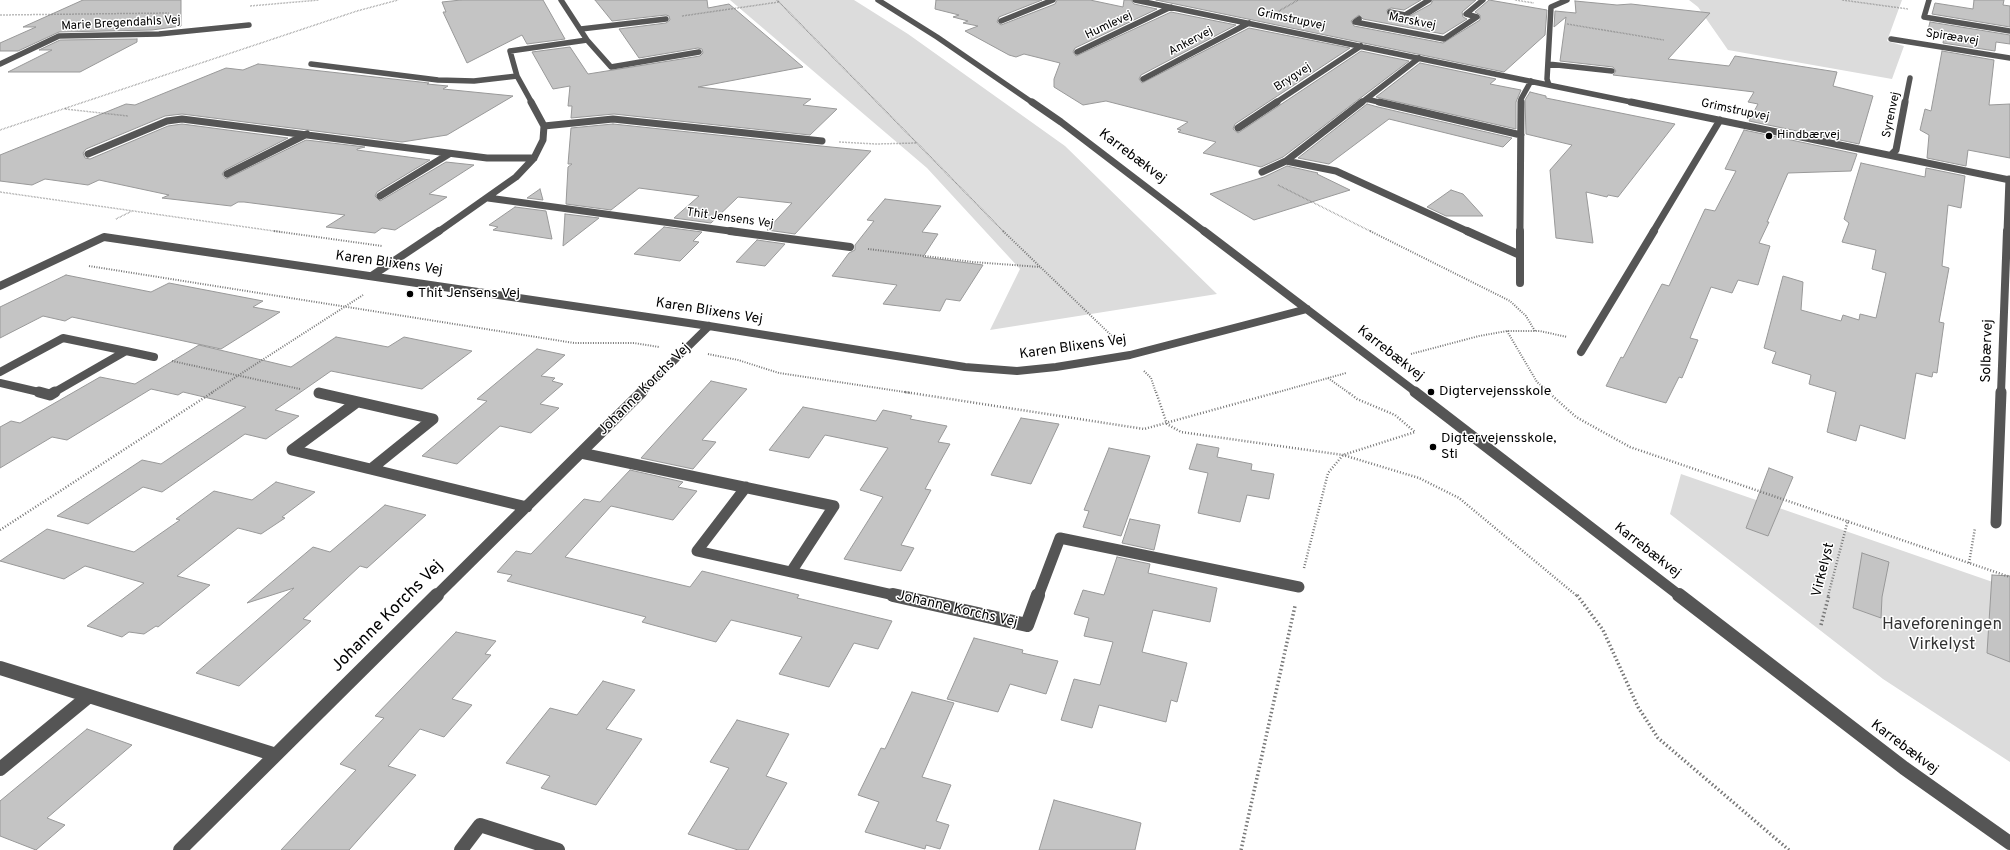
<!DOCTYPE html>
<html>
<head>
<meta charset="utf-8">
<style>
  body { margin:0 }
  canvas { display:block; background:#fff }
</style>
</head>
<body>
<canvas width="2010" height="850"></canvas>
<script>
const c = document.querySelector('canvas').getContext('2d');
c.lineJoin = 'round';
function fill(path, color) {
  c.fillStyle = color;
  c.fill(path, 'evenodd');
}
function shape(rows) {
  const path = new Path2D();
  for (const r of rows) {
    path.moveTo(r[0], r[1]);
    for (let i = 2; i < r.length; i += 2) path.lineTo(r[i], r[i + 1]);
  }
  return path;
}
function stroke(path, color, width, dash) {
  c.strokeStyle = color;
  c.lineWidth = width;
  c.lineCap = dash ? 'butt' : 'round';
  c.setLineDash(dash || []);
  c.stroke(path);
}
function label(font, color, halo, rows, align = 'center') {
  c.font = font + ' Overpass,sans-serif';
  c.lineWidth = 3;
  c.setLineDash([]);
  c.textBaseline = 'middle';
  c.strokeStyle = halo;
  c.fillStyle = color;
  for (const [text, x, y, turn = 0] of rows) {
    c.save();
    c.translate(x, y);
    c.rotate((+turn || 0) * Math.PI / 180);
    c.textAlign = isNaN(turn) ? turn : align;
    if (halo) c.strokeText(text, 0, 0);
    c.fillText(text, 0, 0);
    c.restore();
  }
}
const green = shape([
  [730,0,854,0,908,34,1065,146,1217,294,990,330,1020,269,927,168],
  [1689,0,1902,0,1887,41,1904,46,1892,79,1728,50,1698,7],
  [1681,474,2010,588,2010,762,1883,679,1670,514]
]);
const building = shape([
  [83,0,181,0,181,26,152,30,59,32,18,51,0,51,0,43,36,27,23,27,83,0],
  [461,0,543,0,565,39,527,44,522,35,467,63,443,12,446,12,442,2,461,0],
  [595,0,707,0,708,8,729,4,803,67,698,87,811,99,803,105,837,109,810,135,614,114,571,118,572,106,568,106,570,86,553,89,532,52,570,47,588,74,700,56,703,53,702,49,698,48,639,58,619,29,666,23,670,20,669,16,666,15,612,21,595,0],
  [936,0,1042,0,999,17,997,22,1001,25,1055,4,1057,0,1090,0,1123,7,1124,0,1131,0,1134,4,1157,9,1075,48,1073,52,1076,56,1171,12,1236,25,1141,75,1139,79,1142,83,1249,28,1350,48,1235,124,1233,129,1238,133,1361,51,1409,61,1283,157,1261,167,1203,153,1216,142,1178,132,1181,130,1177,129,1188,122,1106,101,1083,105,1054,87,1054,79,1060,63,1024,54,1016,57,1009,55,965,31,978,26,963,23,968,21,953,17,959,15,935,9,936,0],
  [1156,0,1421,0,1404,10,1391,8,1387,10,1388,15,1404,19,1431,4,1433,0,1476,0,1462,12,1463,17,1467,19,1443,34,1363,19,1359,15,1351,21,1354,26,1443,43,1480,20,1480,15,1475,12,1489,0,1547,10,1545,35,1504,72,1156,0],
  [1974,0,2004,0,2003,5,2010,6,2010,27,1932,14,1935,3,1973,9,1974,0],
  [1575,1,1617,5,1631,4,1710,13,1668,59,1729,66,1735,56,1837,72,1833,86,1873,96,1859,144,1749,121,1758,104,1748,102,1754,92,1613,75,1616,71,1613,67,1560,61,1566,17,1554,27,1555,11,1576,13,1575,1],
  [1930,22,2010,35,2010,44,1996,42,1995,51,1943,43,1944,37,1927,34,1930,22],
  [137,39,137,42,80,72,8,72,52,50,39,50,60,40,137,39],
  [1942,51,1994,60,1989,105,2010,104,2010,158,1968,150,1966,166,1927,158,1929,135,1920,130,1925,109,1931,111,1942,51],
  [1420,63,1496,79,1490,84,1521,90,1516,102,1516,129,1376,97,1420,63],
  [258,64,429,83,427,84,448,86,443,89,513,96,447,135,402,142,182,114,165,116,86,149,83,153,85,158,90,159,168,126,182,124,288,138,225,170,222,174,226,179,306,140,365,147,357,149,357,150,430,160,377,192,375,196,380,201,446,162,474,165,429,194,447,197,395,230,382,228,375,233,326,227,345,215,244,202,238,202,231,206,162,198,169,195,99,180,88,185,45,179,32,185,0,181,0,155,126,104,135,105,226,68,243,70,258,64],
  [1530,92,1546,96,1546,98,1675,124,1618,197,1608,195,1607,197,1586,192,1593,243,1556,238,1550,170,1572,145,1526,134,1525,100,1530,92],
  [1367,104,1378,107,1512,138,1503,147,1389,119,1329,164,1298,158,1367,104],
  [613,124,821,146,871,151,795,234,767,230,792,203,738,197,711,223,674,218,699,196,639,188,611,210,566,204,568,167,572,164,568,164,571,128,613,124],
  [1744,130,1857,154,1851,171,1788,173,1767,222,1769,222,1759,243,1770,246,1758,285,1738,280,1732,293,1711,287,1690,338,1698,340,1682,378,1679,377,1666,403,1606,386,1621,357,1623,358,1662,284,1669,286,1705,209,1715,211,1736,171,1725,169,1744,130],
  [1861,163,1925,177,1926,168,1965,176,1961,208,1948,205,1942,266,1949,268,1939,322,1944,323,1937,373,1933,372,1932,377,1916,373,1905,439,1860,425,1856,441,1827,432,1836,392,1809,384,1811,375,1772,363,1776,352,1764,348,1783,276,1803,282,1801,310,1841,321,1843,315,1859,320,1860,314,1876,318,1886,273,1872,269,1876,250,1842,242,1849,223,1844,219,1861,163],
  [1287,166,1318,173,1317,174,1350,190,1254,220,1210,194,1264,177,1287,166],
  [540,189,543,200,527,198,540,189],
  [1451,190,1463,194,1483,216,1446,216,1427,207,1451,190],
  [885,199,941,206,922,232,938,234,923,257,983,265,960,301,946,299,940,311,883,304,897,285,832,276,849,253,855,250,855,245,874,221,867,220,885,199],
  [515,207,546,211,552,239,493,230,498,227,489,225,515,207],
  [565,214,599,218,563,246,565,214],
  [664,227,702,232,693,241,699,242,680,261,634,254,664,227],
  [757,240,785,244,765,266,736,262,757,240],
  [66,275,151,292,169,283,263,301,253,307,280,312,221,349,72,317,65,321,43,316,0,338,0,307,66,275],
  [336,337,388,347,404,337,472,351,422,389,331,371,275,410,299,416,266,439,245,434,162,492,143,487,88,524,57,516,142,460,161,464,246,407,183,392,178,395,151,389,67,440,52,437,0,468,0,427,11,421,20,423,100,377,135,384,199,345,291,367,336,337],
  [537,349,565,355,541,376,555,378,552,381,563,384,540,404,559,408,531,433,500,426,457,464,422,456,487,401,477,399,537,349],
  [711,381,747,389,702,440,716,442,693,469,641,458,711,381],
  [803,407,876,421,883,410,912,416,910,419,947,426,938,442,950,444,925,489,931,490,901,545,914,548,901,571,844,559,883,497,860,490,888,448,825,435,809,458,769,450,803,407],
  [1021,418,1059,424,1031,484,991,475,1021,418],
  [1197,444,1219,448,1217,457,1252,464,1251,470,1274,474,1269,499,1247,495,1240,522,1198,513,1208,473,1189,469,1197,444],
  [1109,448,1150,456,1121,536,1083,527,1089,511,1084,510,1109,448],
  [1769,468,1793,477,1768,536,1746,528,1769,468],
  [630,470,683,482,678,487,697,491,673,520,611,506,565,557,690,587,702,571,799,595,797,598,892,621,878,649,854,643,829,687,779,674,802,637,731,620,716,642,642,622,646,617,507,581,512,575,497,572,516,551,531,554,584,499,600,502,630,470],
  [276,482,315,492,282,517,285,518,261,534,238,528,177,576,210,585,158,627,156,626,144,634,129,632,122,637,87,626,144,583,85,566,64,579,0,561,47,529,134,552,180,520,176,519,214,491,252,500,276,482],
  [385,505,426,515,367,568,360,566,303,619,311,621,239,686,196,673,294,588,247,603,313,547,330,552,385,505],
  [1130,519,1160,525,1154,550,1122,543,1130,519],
  [1862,553,1889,562,1882,597,1881,618,1853,608,1862,553],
  [1117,557,1150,564,1148,573,1217,588,1210,622,1153,610,1142,652,1187,663,1177,702,1171,700,1166,722,1099,705,1092,728,1061,720,1074,679,1100,685,1113,642,1084,636,1089,618,1074,614,1083,590,1104,595,1117,557],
  [1992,575,2010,576,2010,662,1987,653,1992,575],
  [456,632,496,641,485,654,491,655,452,699,472,705,444,737,420,729,388,766,416,775,349,850,281,850,356,770,340,764,384,718,375,716,456,632],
  [974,638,1023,650,1022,653,1058,661,1046,694,1010,684,998,712,947,699,974,638],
  [603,681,635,690,606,729,642,739,596,805,541,788,550,776,506,763,550,708,577,715,603,681],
  [912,692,954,703,922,777,951,785,936,821,949,825,940,849,926,845,925,849,865,832,879,802,858,795,881,748,885,749,912,692],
  [737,720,789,734,766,776,787,783,748,850,738,850,688,834,729,768,710,762,737,720],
  [87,729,132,745,47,818,65,825,36,850,0,836,0,801,87,729],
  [1054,800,1141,823,1135,850,1039,850,1054,800]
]);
const pathFar3 = shape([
  [777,0,1004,232],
  [1515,0,1534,3],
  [1842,0,1908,9],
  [250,6,319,0],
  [1279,11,1298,0],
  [0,15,169,13],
  [682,16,779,2],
  [1567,24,1664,40],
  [65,109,128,116],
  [0,130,357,11,398,0],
  [839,142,876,144,916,143],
  [1278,185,1372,232],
  [0,192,281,232],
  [116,219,132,211]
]);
const pathFar2 = shape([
  [274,231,382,246],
  [1003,231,1114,338],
  [1370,231,1510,301,1526,316,1535,331],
  [868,249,973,262,1040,267],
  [89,266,574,343,634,343,659,347],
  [1507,331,1537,382,1550,393],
  [708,354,738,360,779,373,911,393],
  [1411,354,1479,336,1507,331,1540,331,1567,337],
  [172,361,300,389],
  [1144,371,1151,378,1156,393],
  [1328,378,1349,393],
  [211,393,363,295],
  [1275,393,1346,373]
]);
const pathFar1 = shape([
  [905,392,1144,429,1278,392],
  [1156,392,1167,424,1181,432,1343,455,1419,478,1459,498,1577,596],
  [1548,392,1576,417,1630,447,2010,577],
  [0,530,213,392],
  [1969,563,1975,528],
  [1304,568,1328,473,1343,455,1415,432,1395,415,1357,399,1348,392],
  [1828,596,1848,520]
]);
const path = shape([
  [1577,595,1603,630,1638,707,1658,738,1789,850],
  [1821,625,1829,595],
  [1241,850,1295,606]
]);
const minorFar4 = shape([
  [878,0,937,37,1033,103],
  [1135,0,1636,103],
  [1929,0,1924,17,2010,31],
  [1390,12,1405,15,1429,0],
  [1359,19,1355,22,1444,39,1477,17,1466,14,1483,0],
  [1001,21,1053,0],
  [581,29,666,19],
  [1891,39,2010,58],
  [587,40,611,67,699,52],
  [1077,52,1171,7],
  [0,64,59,36,159,34,249,25],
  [311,64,438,80,474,81,517,76],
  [1548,64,1612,71],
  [1143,79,1249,23],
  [1549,85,1547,79,1551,7,1567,0],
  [1366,99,1383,103],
  [532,103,517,76,510,51,587,40,561,0],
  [1275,103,1361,46],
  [1361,103,1419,58],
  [1521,103,1521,99,1531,81],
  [1905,103,1910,78]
]);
const minorFar3 = shape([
  [1032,102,1061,122,1205,232],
  [1362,102,1286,161,1336,171,1469,232],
  [1379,102,1521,135],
  [1631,102,2010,180],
  [544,126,613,119,822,141],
  [1238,128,1277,102],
  [88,154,167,121,182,119,487,158,534,158],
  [1891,155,1896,150,1905,102],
  [1262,172,1286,161],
  [227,174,307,134],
  [380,196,449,154],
  [488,198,737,232],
  [438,232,516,177,534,158,543,140,544,126,531,102],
  [1520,232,1521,102],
  [1653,232,1720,120],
  [2007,232,2009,179]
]);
const minorFar2 = shape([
  [730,231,850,247],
  [1204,231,1417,393],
  [1467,231,1520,255,1520,231],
  [1520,255,1520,283],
  [373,275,439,231],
  [0,286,104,237,709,326,965,367,1017,371,1056,367,1130,355,1307,309],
  [126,351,154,357],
  [1581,352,1654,231],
  [0,372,63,338,126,351,53,393],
  [0,383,43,393],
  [641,393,709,326],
  [2001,393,2007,231]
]);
const minorFar1 = shape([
  [39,392,50,395,55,392],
  [1415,392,1680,596],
  [319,393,433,419,371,469],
  [357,402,292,450,527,507],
  [581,453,834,506,791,572],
  [746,487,697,551,898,596],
  [1996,523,2001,392],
  [436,596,642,392],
  [1038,596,1060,538,1299,587]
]);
const minor = shape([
  [893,595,1027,625,1038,595],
  [1679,595,1904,768,2010,843],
  [0,668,276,755],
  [0,769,89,696],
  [180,850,437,595],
  [461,850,480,825,558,850]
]);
const markers = [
  [1769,136,4,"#000"],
  [410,294,4,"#000"],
  [1431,392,4,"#000"],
  [1433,447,4,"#000"]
];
const farStreetnames = [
  ["Grimstrupvej",1291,20,12],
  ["Marskvej",1412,22,11],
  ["Marie Bregendahls Vej",121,24,-3],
  ["Humlevej",1109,26,-25],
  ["Spiræavej",1952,38,9],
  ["Ankervej",1191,42,-28],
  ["Brygvej",1293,78,-33],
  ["Grimstrupvej",1735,111,12],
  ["Syrenvej",1892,115,-78],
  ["Thit Jensens Vej",730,219,8]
];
const farPoinames = [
  ["Hindbærvej",1777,136]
];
const streetNames = [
  ["Karrebækvej",1132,157,37],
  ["Karen Blixens Vej",389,264,8],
  ["Karen Blixens Vej",709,312,9],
  ["Karen Blixens Vej",1073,348,-8],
  ["Solbærvej",1988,351,-88],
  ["Karrebækvej",1390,354,38],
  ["Johanne Korchs Vej",645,390,-45],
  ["Karrebækvej",1647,551,38],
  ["Virkelyst",1824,570,-76],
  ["Johanne Korchs Vej",957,610,13],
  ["Karrebækvej",1904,748,37]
];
const poiNames = [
  ["Thit Jensens Vej",418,294],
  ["Digtervejensskole",1439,392],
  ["Digtervejensskole,",1441,439],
  ["Sti",1441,455]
];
const nearStreetnames = [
  ["Johanne Korchs Vej",388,617,-45]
];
const nearParknames = [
  ["Haveforeningen",1942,626],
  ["Virkelyst",1942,646]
];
fill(green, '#dcdcdc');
fill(building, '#c4c4c4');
stroke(building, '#999', 1);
stroke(pathFar3, '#777', 1.5, [0.5, 1]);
stroke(pathFar2, '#777', 2, [1, 1.5]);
stroke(pathFar1, '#777', 2.5, [1, 2]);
stroke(path, '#777', 3.5, [1.5, 2.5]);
stroke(minorFar4, '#555', 5.5);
stroke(minorFar3, '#555', 7);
stroke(minorFar2, '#555', 8);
stroke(minorFar1, '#555', 11);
stroke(minor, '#555', 14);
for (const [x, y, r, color] of markers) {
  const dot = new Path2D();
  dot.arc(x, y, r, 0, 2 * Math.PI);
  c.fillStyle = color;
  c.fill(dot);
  stroke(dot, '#fff', 1.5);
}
label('12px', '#000', '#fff', farStreetnames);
label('12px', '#000', '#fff', farPoinames, 'left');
label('14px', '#000', '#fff', streetNames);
label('14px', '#000', '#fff', poiNames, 'left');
label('17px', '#000', '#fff', nearStreetnames);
label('17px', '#333', '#fff', nearParknames);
</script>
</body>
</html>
